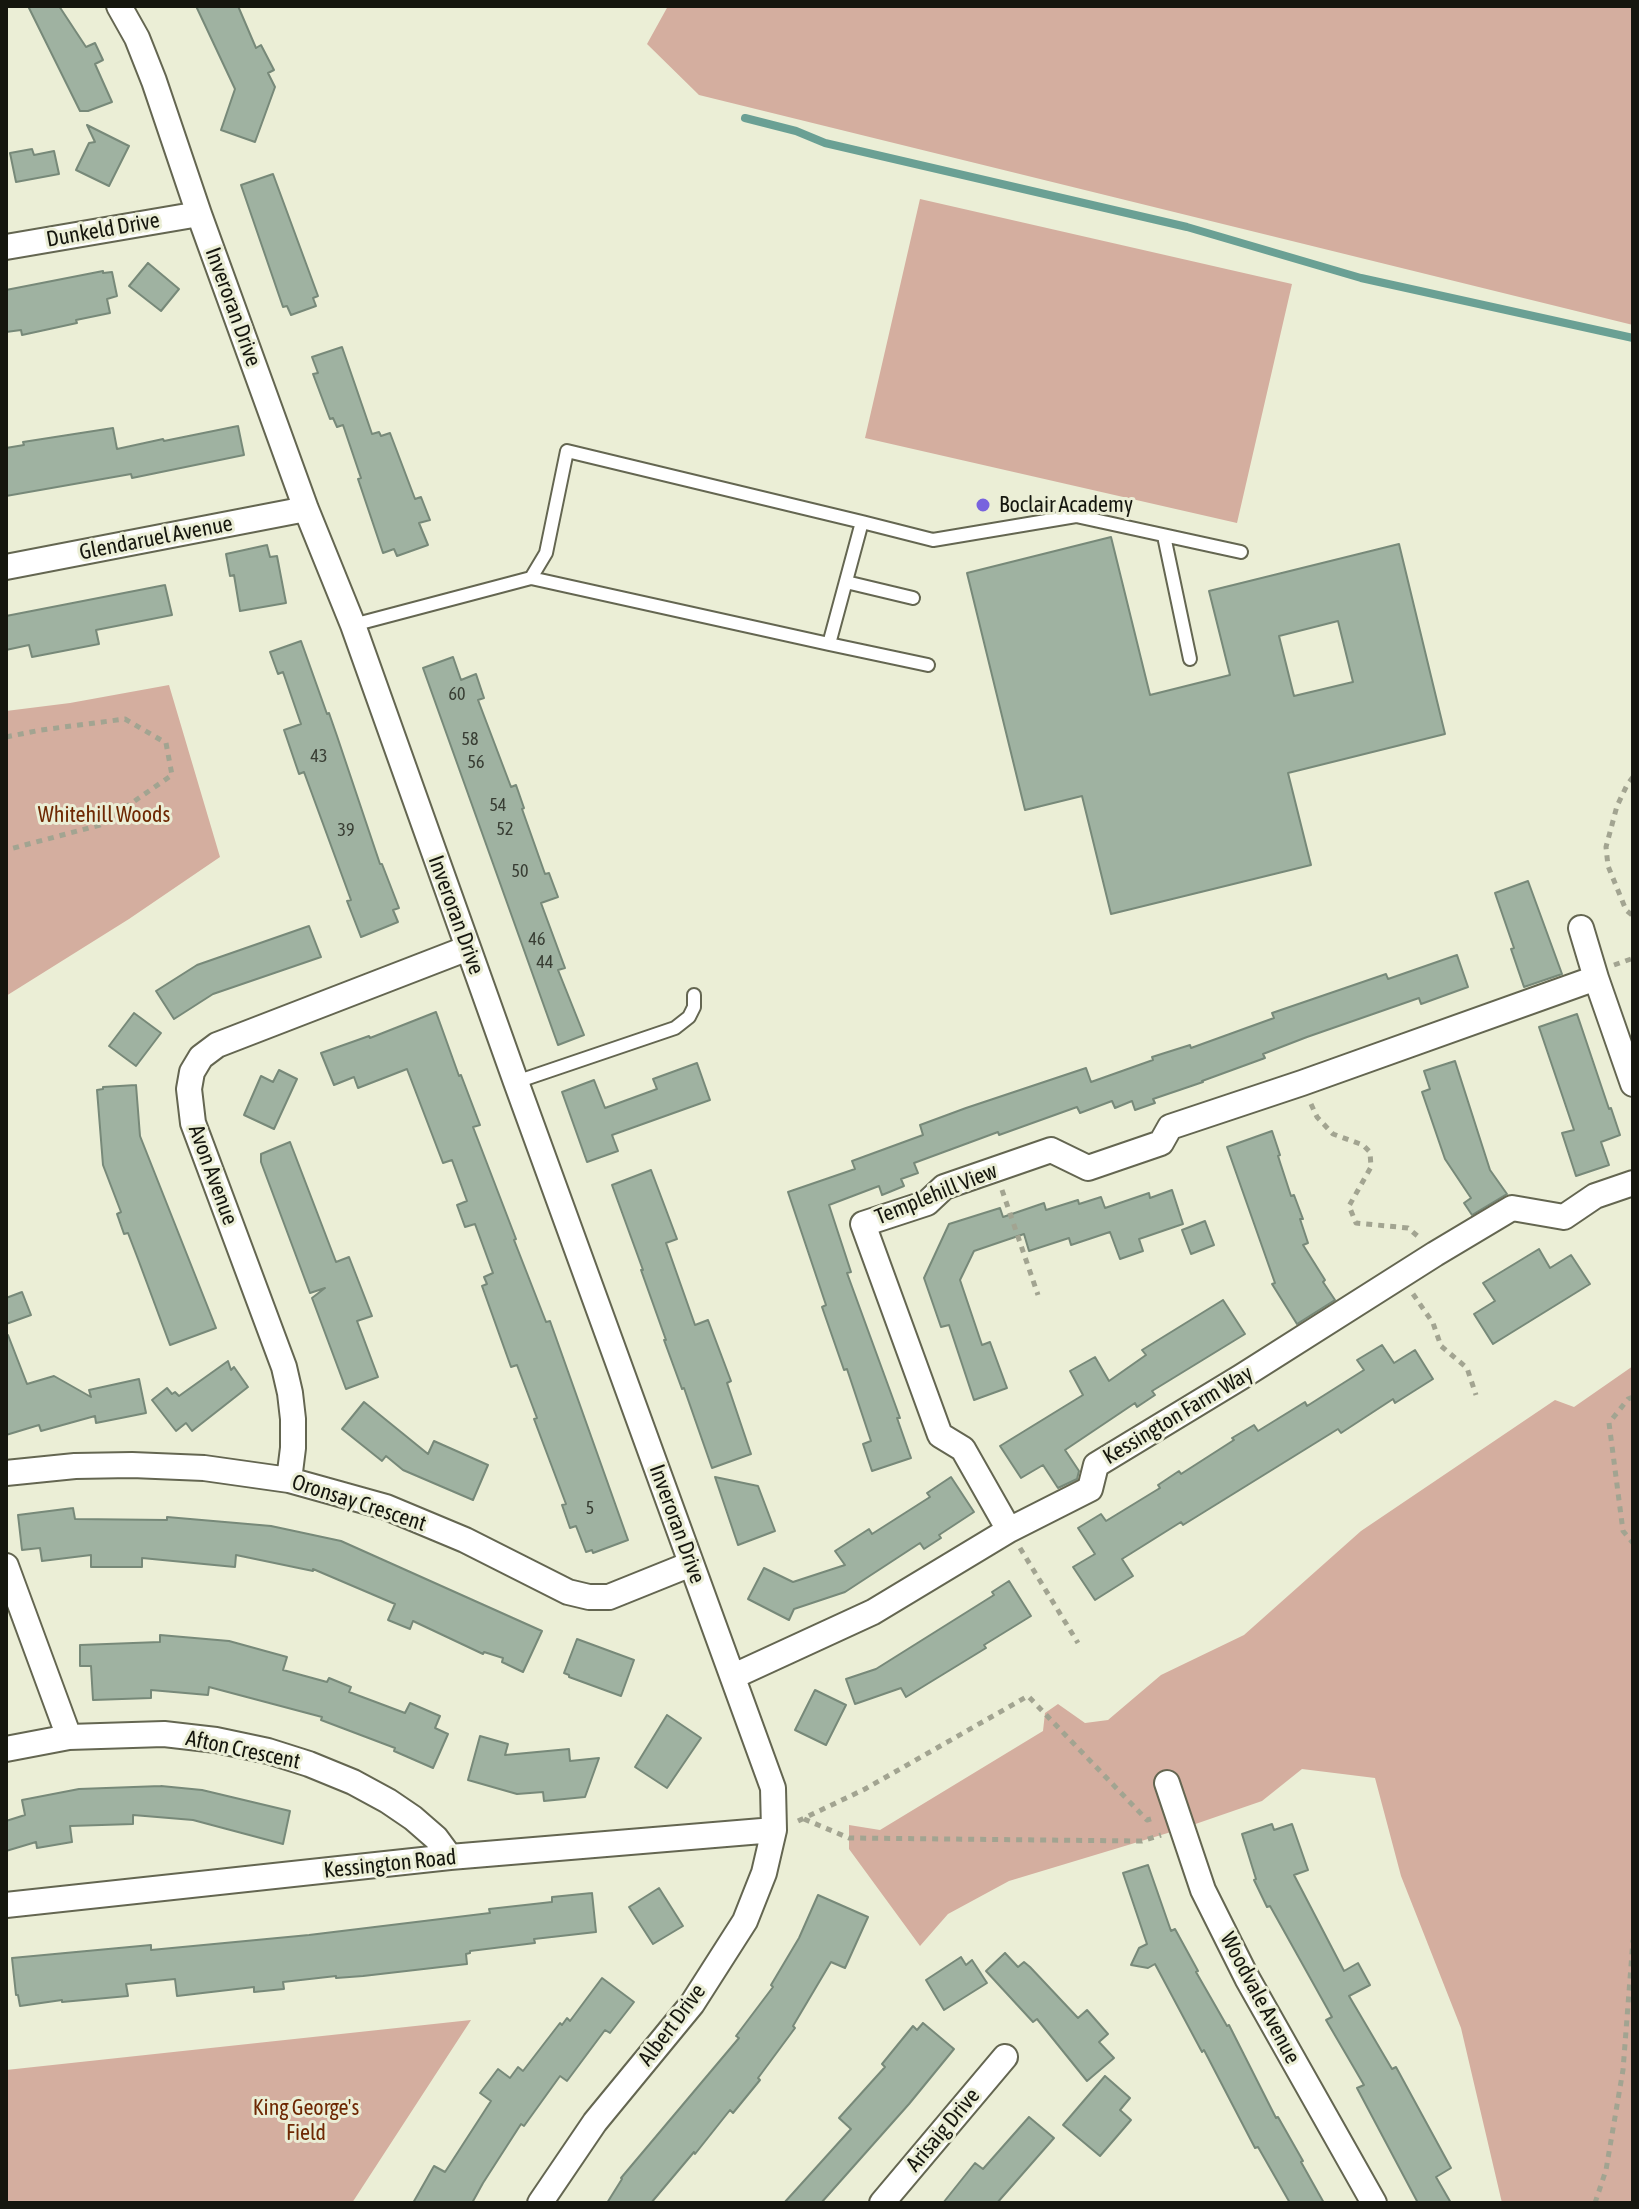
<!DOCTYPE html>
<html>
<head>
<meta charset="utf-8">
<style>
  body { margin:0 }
  #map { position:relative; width:1639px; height:2209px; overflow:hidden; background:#ebeed6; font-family:"Asap Condensed",sans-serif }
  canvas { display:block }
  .frame { position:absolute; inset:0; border:8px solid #15160e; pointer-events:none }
</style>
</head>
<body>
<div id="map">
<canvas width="1639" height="2209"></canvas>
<div class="frame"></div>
</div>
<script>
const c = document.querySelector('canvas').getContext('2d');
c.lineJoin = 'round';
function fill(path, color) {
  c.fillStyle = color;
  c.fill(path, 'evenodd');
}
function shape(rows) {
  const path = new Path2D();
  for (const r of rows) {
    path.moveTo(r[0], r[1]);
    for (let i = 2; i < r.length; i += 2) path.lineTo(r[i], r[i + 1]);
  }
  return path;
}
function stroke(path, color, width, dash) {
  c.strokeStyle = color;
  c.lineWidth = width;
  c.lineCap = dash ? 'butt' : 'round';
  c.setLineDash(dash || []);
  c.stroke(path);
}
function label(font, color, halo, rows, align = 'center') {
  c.font = font + ' "Asap Condensed",sans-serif';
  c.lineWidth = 6;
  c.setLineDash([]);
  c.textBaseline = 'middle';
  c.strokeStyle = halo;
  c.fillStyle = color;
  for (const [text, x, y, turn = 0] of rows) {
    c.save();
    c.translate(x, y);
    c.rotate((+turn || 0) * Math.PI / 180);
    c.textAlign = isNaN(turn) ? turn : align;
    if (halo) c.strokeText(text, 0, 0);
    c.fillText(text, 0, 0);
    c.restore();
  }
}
const green = shape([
  [668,6,1633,6,1633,325,699,95,647,44],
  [920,199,1292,284,1237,523,865,438],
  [169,685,220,857,129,919,6,996,6,711,70,703],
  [1633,1366,1633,2203,1502,2203,1461,2028,1401,1876,1375,1778,1302,1769,1262,1801,1181,1829,1009,1881,948,1914,920,1946,849,1849,849,1825,880,1830,1043,1731,1045,1713,1058,1704,1085,1723,1108,1720,1161,1675,1244,1635,1361,1531,1555,1400,1574,1407],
  [471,2020,352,2203,6,2203,6,2070]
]);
const stream = shape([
  [745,118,796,131,825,143,1187,227,1361,278,1633,338]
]);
const building = shape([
  [28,6,59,6,86,47,95,43,103,60,95,64,112,102,88,111,80,111,28,6],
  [196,6,238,6,256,48,261,45,274,70,268,73,275,87,255,142,221,130,235,89,196,6],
  [87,125,129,146,109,186,76,170,89,143,95,142,87,125],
  [32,149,34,155,54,151,59,174,16,182,10,153,32,149],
  [273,174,318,296,313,298,316,306,291,315,287,306,283,307,241,185,273,174],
  [148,263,179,289,161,311,129,286,148,263],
  [103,271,103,273,112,272,117,296,107,299,110,313,76,320,77,323,22,335,21,330,6,332,6,290,103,271],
  [342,347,372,434,379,432,381,436,390,433,415,499,421,497,430,520,419,523,428,545,397,556,394,549,383,553,358,479,361,478,343,425,337,427,333,418,330,419,313,374,318,373,312,357,342,347],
  [238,426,244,455,132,478,131,474,6,496,6,448,24,445,23,442,113,428,117,449,163,439,164,441,238,426],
  [1111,537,1150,695,1230,675,1209,591,1399,544,1445,734,1288,773,1311,865,1111,914,1082,796,1025,810,967,573,1111,537],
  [1338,621,1353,682,1294,696,1279,636,1338,621],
  [267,545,270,557,277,556,286,603,240,611,234,575,230,576,226,554,267,545],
  [165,585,172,615,96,630,99,644,32,657,29,645,6,650,6,616,165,585],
  [301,641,327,714,329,713,337,736,380,864,382,864,399,908,393,910,398,922,361,937,347,901,351,900,304,772,299,774,284,730,301,724,283,672,278,674,270,652,301,641],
  [453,657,461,680,476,674,484,698,478,700,511,787,516,785,524,808,522,809,545,874,549,873,558,897,541,903,565,968,558,970,584,1035,558,1045,423,668,453,657],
  [1528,881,1562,974,1524,987,1511,949,1514,948,1495,893,1528,881],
  [309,926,321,957,213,994,174,1019,156,991,197,965,309,926],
  [1457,955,1468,987,1421,1004,1419,998,1307,1037,1263,1054,1265,1058,1202,1081,1203,1082,1153,1099,1155,1103,1135,1110,1132,1101,1115,1108,1112,1101,1080,1113,1077,1107,999,1135,998,1132,914,1163,918,1173,901,1179,904,1186,882,1195,879,1186,829,1205,851,1272,847,1273,900,1418,897,1418,911,1458,872,1471,863,1444,871,1441,847,1369,844,1370,822,1307,826,1305,788,1192,855,1169,852,1161,923,1135,920,1125,966,1108,1086,1068,1091,1082,1153,1060,1152,1057,1190,1045,1191,1048,1274,1018,1272,1013,1386,974,1388,979,1457,955],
  [436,1012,459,1076,461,1075,480,1125,473,1127,516,1239,514,1240,546,1322,550,1321,628,1540,593,1553,592,1550,586,1552,576,1526,570,1528,562,1505,566,1504,534,1419,537,1418,517,1365,511,1367,482,1286,487,1284,484,1277,493,1273,475,1224,465,1227,457,1205,467,1201,452,1160,443,1163,407,1069,358,1088,354,1077,334,1085,321,1053,369,1036,370,1038,436,1012],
  [134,1013,161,1033,136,1066,109,1046,134,1013],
  [1577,1014,1609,1109,1611,1108,1620,1135,1601,1142,1609,1165,1576,1176,1562,1133,1574,1130,1539,1027,1577,1014],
  [1455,1061,1490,1170,1507,1194,1472,1215,1464,1203,1471,1198,1445,1159,1422,1092,1430,1089,1424,1071,1455,1061],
  [697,1063,710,1100,612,1135,618,1151,587,1162,562,1092,594,1080,605,1108,657,1089,653,1079,697,1063],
  [279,1070,297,1079,274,1129,244,1115,261,1076,273,1082,279,1070],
  [136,1085,140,1136,216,1328,170,1345,138,1259,128,1233,124,1234,117,1214,121,1212,103,1165,97,1090,103,1089,103,1087,136,1085],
  [1272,1131,1280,1155,1278,1156,1291,1196,1294,1195,1303,1219,1300,1219,1308,1243,1303,1245,1325,1280,1323,1282,1335,1300,1297,1324,1272,1284,1275,1283,1227,1147,1272,1131],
  [290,1142,336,1262,349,1257,372,1316,357,1321,378,1377,346,1389,312,1298,325,1288,310,1293,261,1162,261,1154,290,1142],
  [651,1170,677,1239,666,1243,695,1325,708,1320,731,1381,727,1383,751,1454,712,1468,684,1388,682,1389,664,1340,666,1340,641,1270,643,1270,612,1185,651,1170],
  [1172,1190,1183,1224,1139,1239,1143,1251,1120,1259,1110,1232,1071,1245,1069,1238,1029,1251,1024,1234,974,1251,960,1280,982,1345,990,1342,1007,1388,974,1400,949,1325,941,1327,924,1278,949,1224,1000,1208,1003,1217,1044,1203,1046,1210,1078,1200,1079,1204,1101,1197,1105,1208,1149,1193,1150,1198,1172,1190],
  [1205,1221,1214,1245,1191,1254,1182,1230,1205,1221],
  [1539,1249,1550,1268,1571,1255,1590,1284,1493,1344,1474,1314,1495,1301,1483,1283,1539,1249],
  [22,1292,31,1315,6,1324,6,1298,22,1292],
  [1223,1300,1245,1334,1152,1391,1155,1395,1137,1407,1135,1403,1065,1450,1079,1471,1077,1479,1058,1488,1043,1465,1021,1478,1000,1446,1083,1395,1070,1371,1095,1357,1109,1381,1146,1355,1142,1350,1223,1300],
  [6,1335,8,1335,27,1384,54,1376,91,1397,89,1390,139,1379,146,1413,96,1423,95,1416,41,1431,39,1425,6,1435,6,1335],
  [1382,1345,1394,1363,1415,1350,1433,1379,1395,1403,1393,1399,1341,1433,1338,1429,1183,1525,1181,1522,1122,1559,1133,1576,1095,1600,1073,1567,1095,1554,1078,1528,1101,1514,1106,1521,1160,1488,1158,1485,1179,1471,1181,1474,1234,1440,1232,1438,1254,1425,1258,1431,1305,1402,1307,1406,1364,1370,1357,1360,1382,1345],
  [228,1361,231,1370,234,1367,248,1387,192,1431,186,1423,176,1431,152,1400,167,1388,172,1394,175,1392,179,1396,228,1361],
  [364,1402,428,1454,434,1441,488,1465,473,1500,403,1470,386,1456,382,1461,342,1429,364,1402],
  [715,1477,758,1486,775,1531,738,1545,715,1477],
  [951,1477,974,1512,939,1535,941,1538,924,1549,920,1543,845,1592,794,1609,789,1620,748,1599,764,1568,793,1582,845,1565,835,1551,869,1529,872,1534,930,1497,927,1493,951,1477],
  [73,1508,75,1519,167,1520,167,1517,271,1526,341,1541,542,1631,523,1672,502,1662,503,1658,484,1652,483,1654,413,1621,410,1629,388,1620,395,1604,313,1569,313,1571,236,1555,235,1567,142,1558,142,1567,91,1567,91,1555,42,1561,40,1548,22,1550,18,1515,73,1508],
  [1009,1581,1031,1616,984,1645,986,1648,906,1697,901,1688,855,1704,846,1679,876,1669,994,1595,992,1592,1009,1581],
  [160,1635,229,1641,287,1657,283,1670,327,1682,329,1678,351,1687,349,1692,405,1713,410,1703,440,1716,435,1728,448,1734,433,1768,394,1751,395,1748,321,1720,322,1717,209,1687,208,1695,151,1690,151,1698,93,1700,91,1666,80,1666,80,1645,160,1642,160,1635],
  [577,1639,634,1660,621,1696,569,1677,569,1675,564,1673,577,1639],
  [815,1690,846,1705,826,1745,795,1730,815,1690],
  [667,1715,701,1738,667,1788,635,1767,667,1715],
  [480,1736,508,1744,505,1755,569,1749,570,1761,599,1758,585,1797,544,1801,543,1792,517,1794,468,1780,480,1736],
  [161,1786,202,1790,290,1811,283,1844,193,1820,133,1815,133,1824,70,1826,72,1842,37,1848,36,1842,6,1851,6,1821,25,1815,22,1800,79,1789,161,1786],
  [1272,1824,1274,1830,1292,1824,1308,1870,1294,1875,1344,1971,1358,1963,1370,1985,1349,1996,1392,2069,1396,2067,1451,2168,1436,2177,1451,2203,1418,2203,1357,2088,1364,2085,1326,2020,1332,2017,1270,1906,1267,1907,1254,1880,1256,1879,1242,1834,1272,1824],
  [1148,1865,1171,1931,1175,1929,1198,1971,1196,1972,1227,2026,1229,2025,1276,2118,1278,2117,1303,2161,1301,2162,1324,2203,1290,2203,1258,2147,1255,2148,1204,2050,1202,2052,1155,1964,1148,1968,1131,1965,1139,1948,1147,1944,1123,1873,1148,1865],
  [659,1888,683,1926,653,1944,629,1907,659,1888],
  [592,1893,596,1932,534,1939,535,1943,470,1951,470,1953,466,1954,467,1964,363,1976,336,1978,336,1976,283,1982,284,1989,254,1992,254,1987,177,1996,175,1979,126,1984,128,1996,62,2002,62,2000,20,2006,18,1995,16,1995,12,1958,151,1945,151,1950,309,1935,490,1913,489,1909,552,1902,552,1897,592,1893],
  [818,1895,868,1917,845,1968,831,1962,793,2026,795,2028,758,2078,760,2080,733,2113,730,2110,695,2154,694,2152,651,2203,607,2203,622,2179,621,2178,739,2038,736,2036,773,1987,771,1985,799,1938,818,1895],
  [1005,1953,1018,1967,1024,1962,1030,1967,1078,2018,1087,2010,1108,2034,1099,2042,1114,2058,1087,2081,1037,2019,1033,2022,986,1971,1005,1953],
  [961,1957,966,1965,972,1960,987,1983,944,2010,926,1980,961,1957],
  [602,1978,634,2002,610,2033,605,2030,567,2081,560,2076,524,2126,521,2124,483,2183,472,2203,413,2203,434,2166,445,2172,491,2101,480,2093,498,2069,510,2078,518,2067,523,2071,560,2023,562,2025,567,2018,570,2021,602,1978],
  [923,2023,954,2049,909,2104,821,2203,784,2203,851,2129,839,2118,885,2067,882,2064,913,2026,917,2030,923,2023],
  [1105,2076,1130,2098,1120,2110,1131,2120,1100,2156,1063,2125,1105,2076],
  [1029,2117,1054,2138,997,2203,943,2203,975,2163,983,2169,1029,2117]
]);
const path = shape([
  [6,737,41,730,125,719,166,743,172,775,100,825,6,850],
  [1633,777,1627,785,1617,806,1606,847,1608,866,1626,910,1633,916],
  [1614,965,1631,959,1633,954],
  [1311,1104,1317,1117,1333,1134,1363,1145,1370,1152,1371,1167,1349,1206,1356,1223,1408,1228,1421,1239],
  [1002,1190,1038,1295],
  [1413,1294,1433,1323,1441,1346,1467,1368,1476,1395],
  [1633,1397,1628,1399,1609,1423,1623,1531,1633,1543],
  [1020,1548,1078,1643],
  [804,1819,849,1838,1142,1841,1161,1835],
  [798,1821,865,1789,1028,1696,1147,1820,1154,1818],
  [1595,2203,1606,2170,1623,2070,1633,1940]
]);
const lane = shape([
  [862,522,933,540,1076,516,1241,552],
  [1164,536,1190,659],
  [846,582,913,598],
  [353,625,531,578,829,644,862,522,567,451,546,553,531,578],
  [829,644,928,665],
  [516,1082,675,1028,689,1017,694,1007,694,995]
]);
const street = shape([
  [119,6,137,38,154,81,199,214,306,509,353,625,516,1082,773,1788,774,1830,764,1873,745,1921,692,2004,595,2122,540,2203],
  [6,247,199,214],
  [6,567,306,509],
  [1581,928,1596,978],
  [6,1473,75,1466,132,1465,204,1468,289,1480,386,1507,465,1540,568,1592,589,1597,609,1597,691,1564],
  [289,1480,293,1448,293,1419,290,1393,284,1367,193,1123,189,1089,192,1072,201,1057,217,1045,468,948],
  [1009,1530,963,1449,940,1435,863,1224,927,1203,944,1187,1051,1150,1088,1168,1161,1143,1170,1127,1302,1083,1596,978,1633,1084],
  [6,1566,69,1737],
  [734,1676,873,1612,1009,1530,1090,1489,1096,1465,1241,1377,1435,1254,1512,1208,1564,1217,1595,1196,1633,1183],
  [6,1749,69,1737,164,1734,216,1740,268,1751,309,1764,353,1782,388,1801,413,1818,436,1838,450,1857],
  [1167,1783,1203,1890,1247,1978,1374,2203],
  [6,1905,450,1857,774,1830],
  [882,2203,1005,2057]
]);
const markers = [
  [983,505,8,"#7863de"]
];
const numberNames = [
  ["60",457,694],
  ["58",470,739],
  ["43",319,756],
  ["56",476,762],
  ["54",498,805],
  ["52",505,829],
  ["39",346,830],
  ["50",520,871],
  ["46",537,939],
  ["44",545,962],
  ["5",590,1508]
];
const streetNames = [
  ["Dunkeld Drive",103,230,-10],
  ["Inveroran Drive",233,307,70],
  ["Glendaruel Avenue",156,538,-11],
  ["Inveroran Drive",456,915,70],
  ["Avon Avenue",213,1175,70],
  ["Templehill View",936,1194,-22],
  ["Kessington Farm Way",1178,1415,-31],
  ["Oronsay Crescent",359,1503,18],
  ["Inveroran Drive",677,1524,70],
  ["Afton Crescent",243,1750,12],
  ["Kessington Road",390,1864,-6],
  ["Woodvale Avenue",1260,1998,62],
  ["Albert Drive",672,2025,-53],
  ["Arisaig Drive",943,2130,-50]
];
const poiNames = [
  ["Boclair Academy",999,505]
];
const parkNames = [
  ["Whitehill Woods",104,815],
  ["King George's",306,2108],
  ["Field",306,2133]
];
fill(green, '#d4ae9f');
stroke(stream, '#6aa094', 8);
fill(building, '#9fb2a1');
stroke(building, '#778979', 2);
stroke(lane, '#646651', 16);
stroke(street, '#646651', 28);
stroke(path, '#a2a491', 5, [6, 6]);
stroke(lane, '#fff', 12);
stroke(street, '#fff', 24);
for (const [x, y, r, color] of markers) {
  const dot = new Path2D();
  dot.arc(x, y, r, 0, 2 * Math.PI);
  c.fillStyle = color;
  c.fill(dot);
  stroke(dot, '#ebeed6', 3);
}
label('18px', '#383d33', null, numberNames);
label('22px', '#15160e', '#ebeed6', streetNames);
label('22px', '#15160e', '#ebeed6', poiNames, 'left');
label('22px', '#6e2803', '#ebeed6', parkNames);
</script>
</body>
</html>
